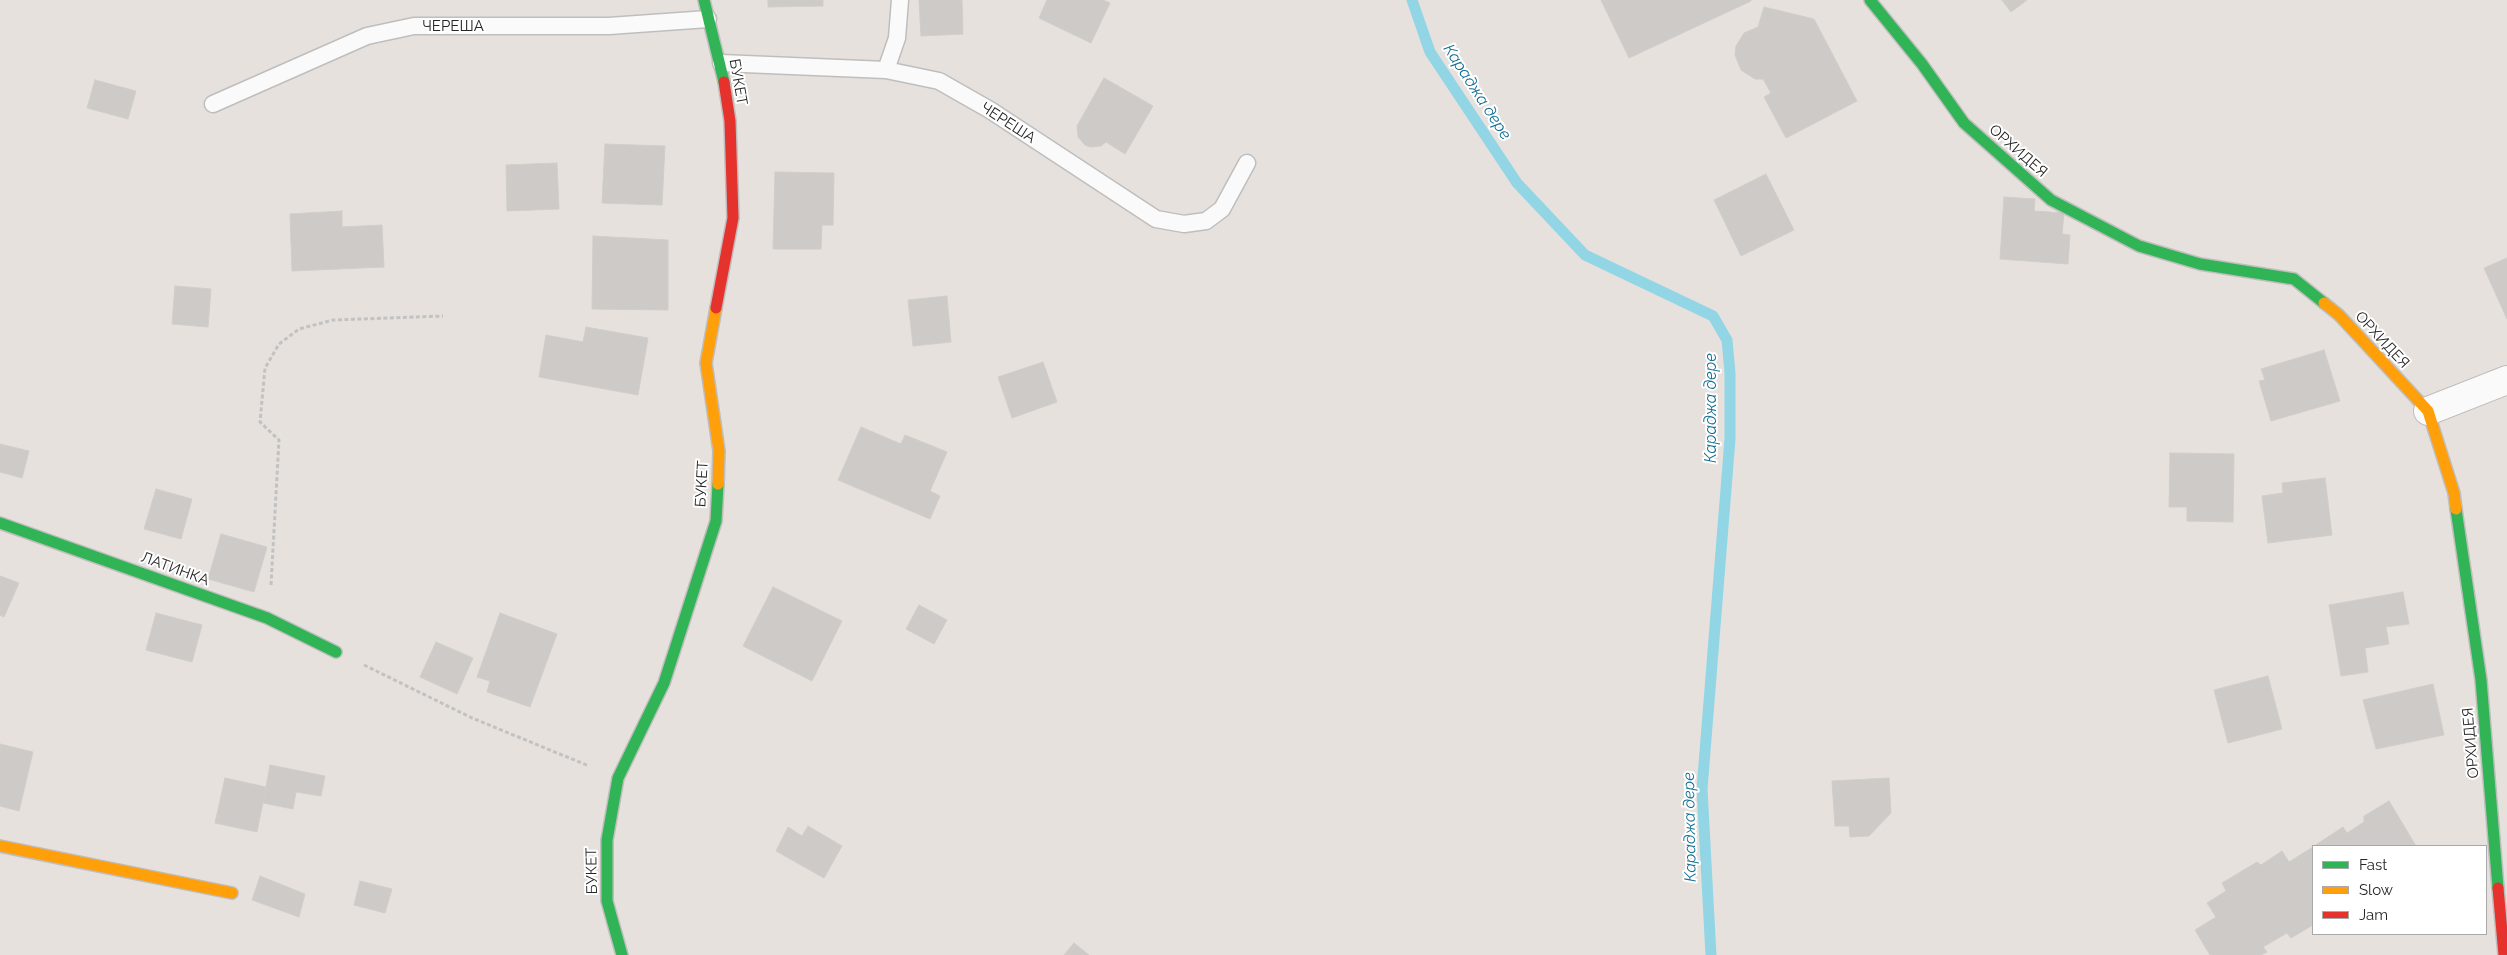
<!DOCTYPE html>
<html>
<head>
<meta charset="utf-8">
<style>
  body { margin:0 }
  #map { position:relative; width:2507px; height:955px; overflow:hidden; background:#e6e1dd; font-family:Raleway,sans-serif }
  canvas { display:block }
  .legend { position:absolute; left:2312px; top:845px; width:175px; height:90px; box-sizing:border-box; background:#fff; border:1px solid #a9a9a9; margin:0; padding:6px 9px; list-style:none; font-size:15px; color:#272727 }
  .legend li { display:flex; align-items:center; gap:10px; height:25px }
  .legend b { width:25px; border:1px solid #a9a9a9 }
</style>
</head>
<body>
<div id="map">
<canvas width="2507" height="955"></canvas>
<ul class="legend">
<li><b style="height:6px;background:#30b455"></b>Fast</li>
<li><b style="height:6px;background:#ff9f0a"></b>Slow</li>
<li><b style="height:6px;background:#e5322d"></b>Jam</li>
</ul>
</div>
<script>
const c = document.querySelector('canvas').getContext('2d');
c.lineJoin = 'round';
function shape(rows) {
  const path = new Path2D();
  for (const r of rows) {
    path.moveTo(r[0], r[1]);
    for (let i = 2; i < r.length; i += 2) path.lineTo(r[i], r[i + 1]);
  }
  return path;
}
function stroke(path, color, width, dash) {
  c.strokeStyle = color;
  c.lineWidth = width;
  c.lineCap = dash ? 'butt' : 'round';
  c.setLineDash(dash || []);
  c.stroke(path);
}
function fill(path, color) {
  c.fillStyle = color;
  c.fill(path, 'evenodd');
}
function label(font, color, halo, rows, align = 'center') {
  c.font = font + ' Raleway,sans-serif';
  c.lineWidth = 4;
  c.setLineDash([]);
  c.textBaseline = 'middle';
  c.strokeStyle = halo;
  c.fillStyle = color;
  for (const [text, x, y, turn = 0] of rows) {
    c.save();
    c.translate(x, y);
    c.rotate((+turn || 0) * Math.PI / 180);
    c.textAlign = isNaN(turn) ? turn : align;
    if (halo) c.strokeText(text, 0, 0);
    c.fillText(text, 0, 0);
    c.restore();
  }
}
const stream = shape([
  [1412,0,1430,52,1517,183,1585,255,1713,316,1727,340,1730,373,1730,439,1702,789,1711,955]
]);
const building = shape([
  [768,0,823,0,823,6,768,7,768,0],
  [919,0,962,0,963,34,921,36,919,0],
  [1047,0,1103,0,1110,3,1091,43,1039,18,1047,0],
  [1601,0,1751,0,1751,1,1629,58,1601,0],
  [2002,0,2027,0,2011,12,2002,0],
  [1764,7,1814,19,1857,101,1786,138,1764,97,1771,93,1763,79,1755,79,1741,70,1735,55,1736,46,1744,33,1758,27,1764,7],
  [1104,78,1153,106,1125,154,1106,142,1101,146,1090,147,1085,145,1078,137,1077,126,1104,78],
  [95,80,136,91,128,119,87,108,95,80],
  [605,144,665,146,662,205,602,203,605,144],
  [557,163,559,209,507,211,506,165,557,163],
  [775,172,834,173,833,225,822,225,821,249,773,249,775,172],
  [1766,174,1794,230,1741,256,1714,200,1766,174],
  [2004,197,2035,199,2034,211,2064,213,2062,234,2070,235,2068,264,2000,259,2004,197],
  [342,211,342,227,382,225,384,267,292,271,290,214,342,211],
  [593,236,668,240,668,310,592,309,593,236],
  [2507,258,2507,319,2484,268,2507,258],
  [175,286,211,289,208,327,172,324,175,286],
  [947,296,951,342,913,346,908,300,947,296],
  [586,327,648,338,638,395,539,377,546,335,583,342,586,327],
  [2324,350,2340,401,2271,421,2259,381,2265,380,2261,369,2324,350],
  [1043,362,1057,402,1012,418,998,377,1043,362],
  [861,427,901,444,905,435,947,452,930,491,940,496,930,519,838,480,861,427],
  [0,444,29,451,22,478,0,472,0,444],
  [2170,453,2234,454,2233,522,2187,521,2187,507,2169,507,2170,453],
  [2325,478,2332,535,2268,543,2262,496,2283,493,2282,483,2325,478],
  [156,489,192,499,181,539,144,529,156,489],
  [221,534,267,547,254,592,208,579,221,534],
  [0,576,19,583,4,617,0,615,0,576],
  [773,587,842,621,812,681,743,646,773,587],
  [2403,592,2409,624,2386,627,2389,644,2365,648,2368,672,2341,676,2329,605,2403,592],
  [919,605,947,620,934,644,906,629,919,605],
  [156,613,202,625,192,662,146,650,156,613],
  [500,613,557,634,530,707,487,692,490,681,477,677,500,613],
  [436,642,473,658,457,694,420,677,436,642],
  [2268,676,2282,729,2228,743,2214,690,2268,676],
  [2433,684,2444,735,2376,749,2363,700,2433,684],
  [0,744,33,752,19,811,0,806,0,744],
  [270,765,325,776,321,796,296,792,293,809,263,803,270,765],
  [225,778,266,787,257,832,215,823,225,778],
  [1889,778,1891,813,1869,836,1850,837,1849,826,1835,826,1832,781,1889,778],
  [2389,801,2416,846,2314,846,2343,827,2347,833,2364,822,2364,816,2389,801],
  [808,826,842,846,824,878,776,851,788,827,802,836,808,826],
  [2313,847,2313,925,2291,938,2287,933,2263,947,2267,952,2261,955,2210,955,2195,930,2216,917,2207,903,2226,891,2222,883,2257,862,2261,865,2282,851,2289,862,2313,847],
  [260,876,305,894,299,917,252,900,260,876],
  [360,881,392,889,385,913,354,905,360,881],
  [1074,943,1089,955,1064,955,1074,943]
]);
const path = shape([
  [271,585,279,440,260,422,265,368,279,344,299,329,333,320,443,316],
  [364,665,472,718,589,766]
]);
const lane = shape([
  [721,63,886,70,939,81,990,110,1156,219,1184,224,1206,221,1222,209,1247,163],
  [886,70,897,38,900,0],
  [213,104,367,36,414,26,609,26,708,19]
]);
const street = shape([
  [2428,411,2507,380]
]);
const fast = shape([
  [704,0,724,82],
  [1870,0,1922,64,1964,123,2051,200,2139,246,2200,264,2294,279,2324,303],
  [2456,509,2481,680,2498,888],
  [0,523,267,618,336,652],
  [622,955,607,901,607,840,618,778,664,683,716,521,718,484]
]);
const slow = shape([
  [2324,303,2339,315,2428,411,2454,493,2456,509],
  [716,308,706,363,719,451,718,484],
  [0,846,232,893]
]);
const jam = shape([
  [716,308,733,218,730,121,724,82],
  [2498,888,2504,955]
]);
const streetNames = [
  ["ЧЕРЕША",453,26],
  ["БУКЕТ",738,82,80],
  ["ЧЕРЕША",1008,123,33],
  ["ОРХИДЕЯ",2018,151,41],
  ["ОРХИДЕЯ",2382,340,47],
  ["БУКЕТ",702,484,-87],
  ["ЛАТИНКА",175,569,20],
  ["ОРХИДЕЯ",2471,743,-95],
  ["БУКЕТ",592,871,-91]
];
const waterNames = [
  ["Караджа дере",1477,92,57],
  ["Караджа дере",1711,408,-90],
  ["Караджа дере",1690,827,-91]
];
stroke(stream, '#92d6e6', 11);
fill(building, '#cdcac7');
stroke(building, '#d1cdc9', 1);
stroke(lane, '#bfbebe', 19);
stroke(street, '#bfbebe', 30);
stroke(fast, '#bfbebe', 14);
stroke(slow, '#bfbebe', 14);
stroke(jam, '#bfbebe', 14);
stroke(path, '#c2c2c2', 3, [4, 2.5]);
stroke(lane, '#fbfafa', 16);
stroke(street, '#fbfafa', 28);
stroke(fast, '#30b455', 11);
stroke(slow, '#ff9f0a', 11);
stroke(jam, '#e5322d', 11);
label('15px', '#272727', '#fff', streetNames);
label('italic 16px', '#116f92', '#fff', waterNames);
</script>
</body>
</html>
